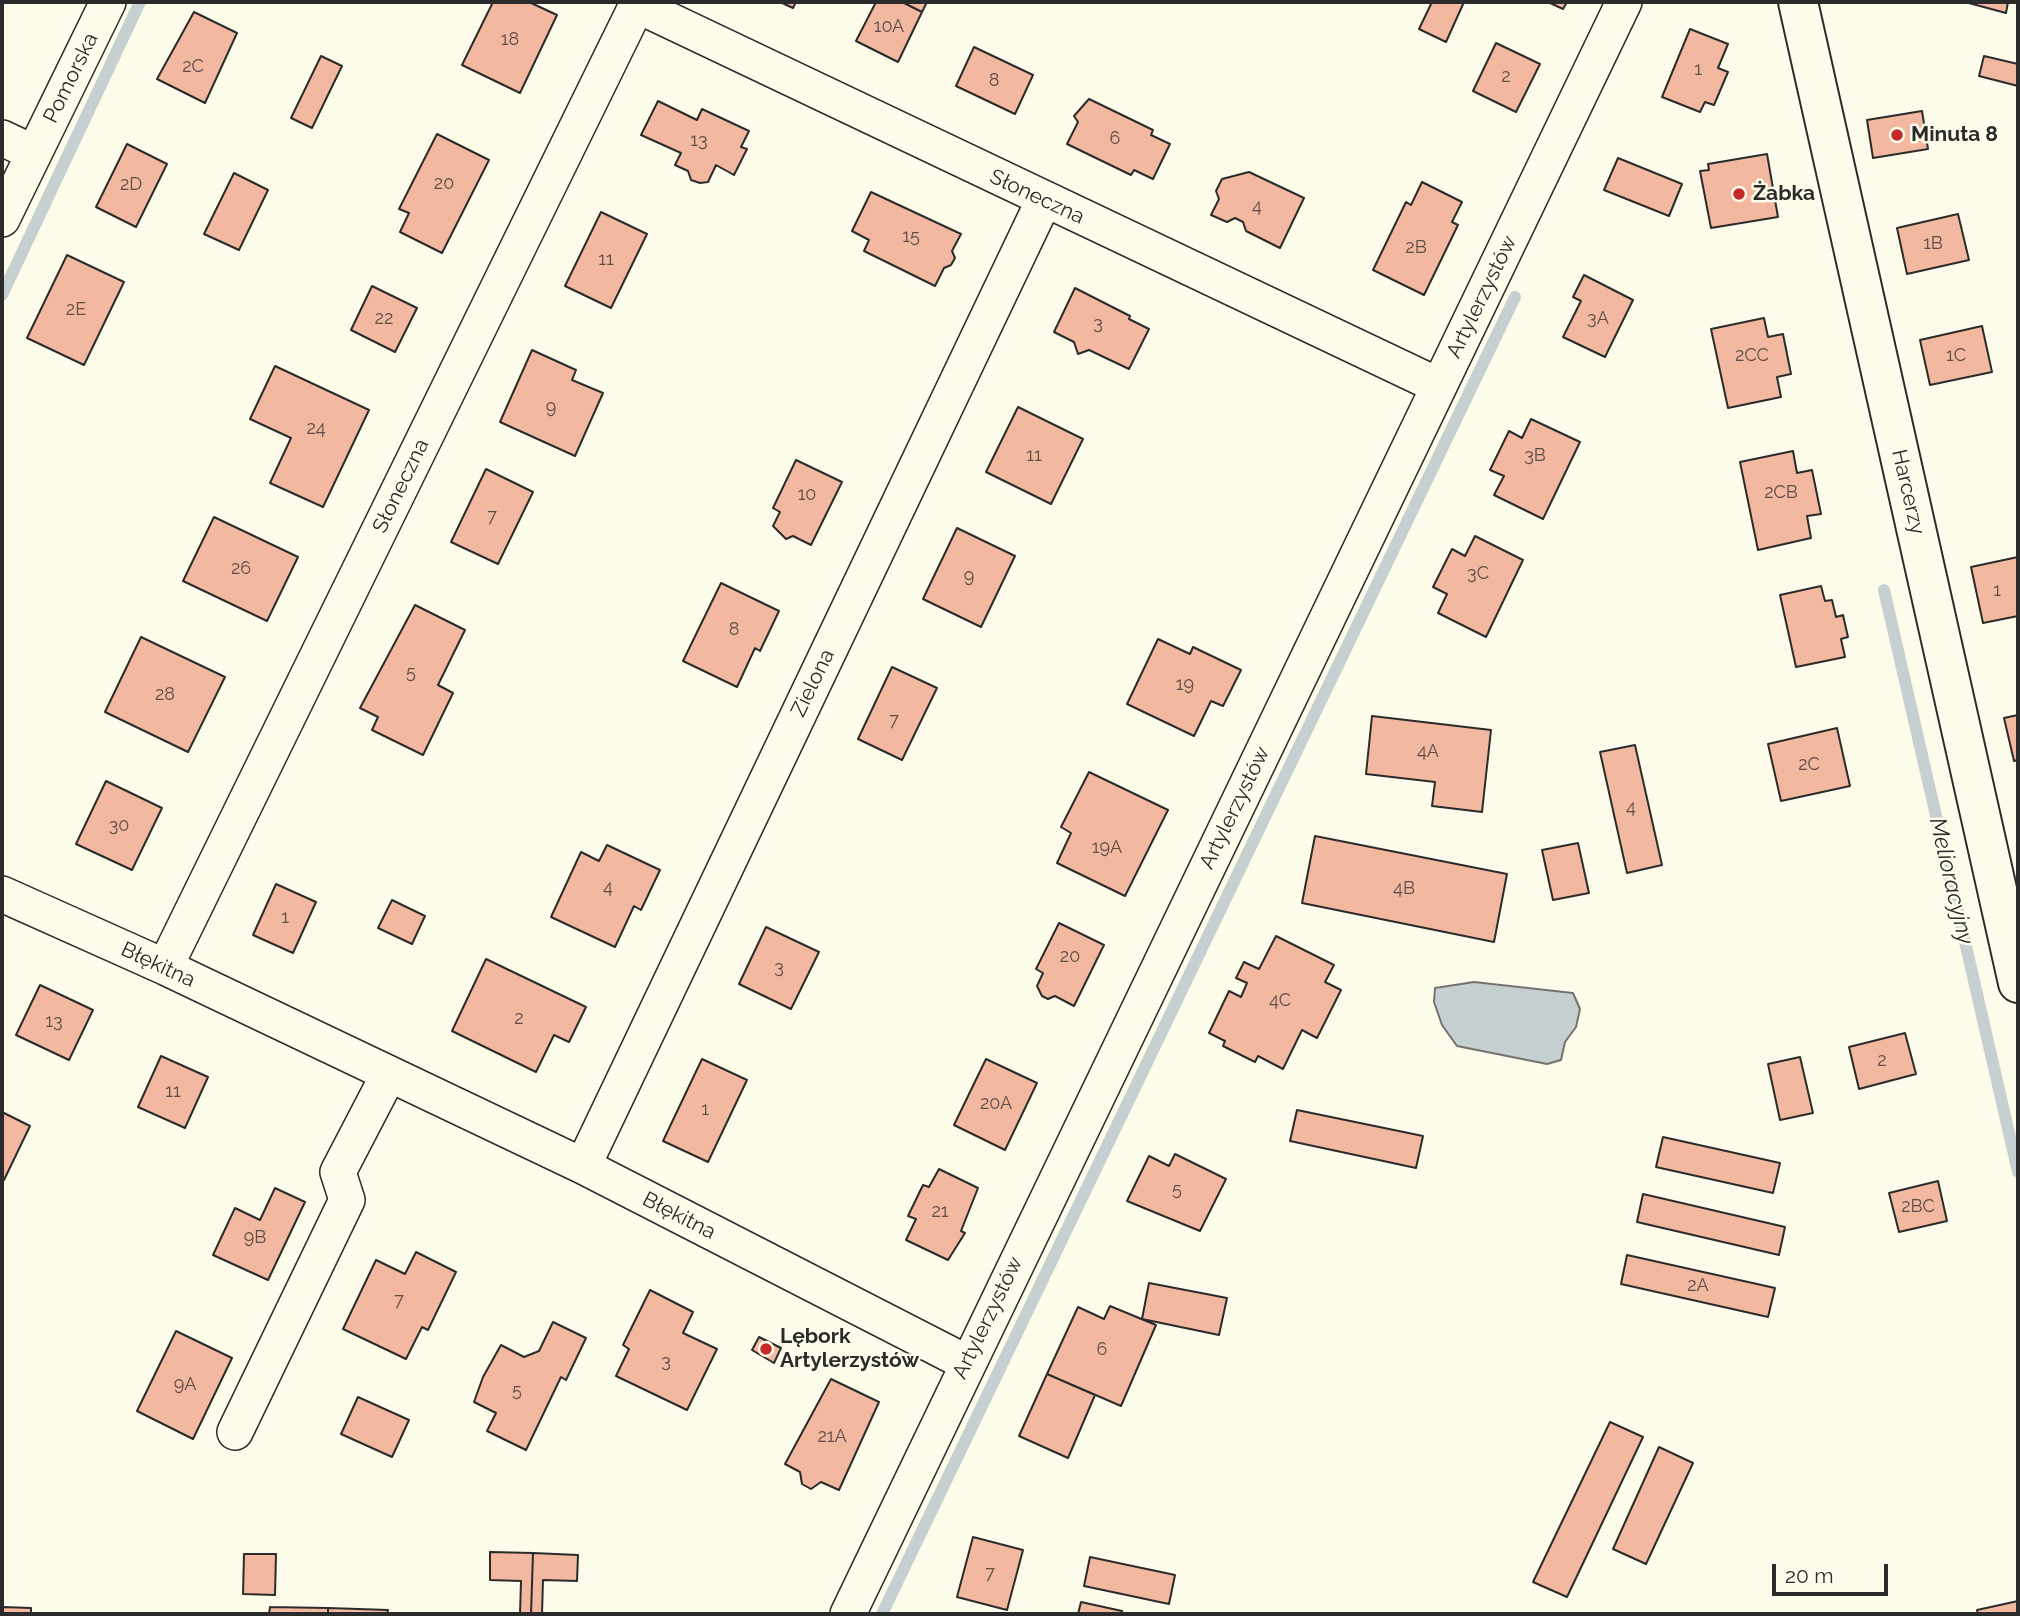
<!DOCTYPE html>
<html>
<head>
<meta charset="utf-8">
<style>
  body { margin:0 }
  #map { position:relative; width:2020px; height:1616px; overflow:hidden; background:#fdfbea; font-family:Raleway,sans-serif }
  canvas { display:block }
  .frame { position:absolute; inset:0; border:4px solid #2b2b2b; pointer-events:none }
  .scale { position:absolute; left:1772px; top:1564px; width:116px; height:32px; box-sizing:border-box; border:4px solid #2b2b2b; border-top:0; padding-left:9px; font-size:21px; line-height:24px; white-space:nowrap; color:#2b2b2b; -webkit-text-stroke:5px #fdfbea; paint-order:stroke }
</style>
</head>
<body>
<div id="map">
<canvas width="2020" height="1616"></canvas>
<div class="frame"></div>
<div class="scale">20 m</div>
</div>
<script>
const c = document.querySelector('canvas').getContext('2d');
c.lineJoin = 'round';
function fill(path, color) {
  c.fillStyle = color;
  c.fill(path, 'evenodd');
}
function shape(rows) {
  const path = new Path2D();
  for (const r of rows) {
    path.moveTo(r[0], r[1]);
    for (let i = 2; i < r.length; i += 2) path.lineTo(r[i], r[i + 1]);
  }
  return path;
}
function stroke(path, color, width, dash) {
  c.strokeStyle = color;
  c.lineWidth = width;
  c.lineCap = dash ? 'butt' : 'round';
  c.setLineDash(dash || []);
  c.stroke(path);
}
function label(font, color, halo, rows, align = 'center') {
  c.font = font + ' Raleway,sans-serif';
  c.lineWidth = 5;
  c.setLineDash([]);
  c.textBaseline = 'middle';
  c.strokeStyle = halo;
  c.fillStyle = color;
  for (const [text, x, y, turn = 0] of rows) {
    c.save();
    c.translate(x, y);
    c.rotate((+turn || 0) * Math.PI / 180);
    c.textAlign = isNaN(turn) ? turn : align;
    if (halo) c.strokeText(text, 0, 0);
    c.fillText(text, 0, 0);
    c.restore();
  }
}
const water = shape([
  [1474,982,1573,993,1580,1009,1576,1027,1565,1042,1561,1060,1547,1064,1457,1046,1442,1025,1434,1002,1435,988,1474,982]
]);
const stream = shape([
  [2,295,140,2],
  [1884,590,2018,1172],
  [882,1614,1515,297]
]);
const building = shape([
  [493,2,529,2,557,15,520,93,462,65,493,2],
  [780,2,796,2,793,8,780,2],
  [876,2,902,2,922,12,898,62,856,41,876,2],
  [902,2,927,2,922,12,902,2],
  [1432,2,1464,2,1446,42,1419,29,1432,2],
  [1548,2,1567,2,1563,9,1548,2],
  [1965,2,2008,2,2006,13,1965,2],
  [194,12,237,33,205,103,157,79,194,12],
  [1690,29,1728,44,1718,68,1728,72,1714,105,1705,102,1700,112,1662,97,1690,29],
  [1496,43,1540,64,1516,112,1473,91,1496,43],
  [974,47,1033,75,1015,114,956,86,974,47],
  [321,56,342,66,312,128,291,118,321,56],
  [1984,56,2018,64,2018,86,1979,76,1984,56],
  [1089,99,1153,130,1151,135,1170,144,1153,179,1134,170,1131,175,1067,144,1078,122,1074,116,1089,99],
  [658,101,697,120,702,109,749,131,741,147,747,149,734,175,716,165,708,182,700,183,691,180,688,171,675,165,681,153,641,135,658,101],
  [1922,111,1928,149,1873,158,1867,120,1922,111],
  [437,134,489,160,442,253,400,232,409,213,399,209,437,134],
  [127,144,167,164,136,227,96,207,127,144],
  [1767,154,1778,217,1711,228,1700,171,1709,170,1708,164,1767,154],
  [1618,158,1682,184,1669,216,1604,190,1618,158],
  [1249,172,1304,198,1280,248,1246,231,1243,222,1235,218,1227,222,1211,215,1219,199,1216,191,1222,179,1249,172],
  [234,173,268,190,239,250,204,234,234,173],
  [1422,182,1462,202,1452,222,1458,225,1424,295,1373,270,1406,202,1411,205,1422,182],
  [871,192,961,234,952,251,955,258,951,265,944,268,935,286,864,251,869,240,852,231,871,192],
  [601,212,647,234,611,308,565,286,601,212],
  [1958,214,1969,260,1907,274,1897,228,1958,214],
  [67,255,124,282,84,365,27,338,67,255],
  [1584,275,1633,300,1605,357,1563,337,1581,301,1573,297,1584,275],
  [372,286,417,308,395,352,351,330,372,286],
  [1075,288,1130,316,1129,319,1149,329,1129,369,1089,350,1078,354,1074,342,1054,332,1075,288],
  [1764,318,1768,337,1783,334,1791,374,1777,377,1781,397,1728,408,1711,329,1764,318],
  [1982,326,1992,372,1930,385,1920,340,1982,326],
  [532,350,576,370,572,380,603,393,575,456,500,422,532,350],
  [275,366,369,410,323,507,270,483,291,438,250,419,275,366],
  [1018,407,1083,439,1051,504,986,472,1018,407],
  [1531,419,1580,442,1543,519,1494,495,1504,476,1490,470,1509,431,1522,438,1531,419],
  [1793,451,1797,473,1812,470,1821,514,1807,516,1811,538,1758,550,1740,462,1793,451],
  [796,460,842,482,811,545,793,536,786,539,773,526,780,512,773,508,796,460],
  [486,469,533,492,498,564,451,542,486,469],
  [214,517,298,557,267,621,183,581,214,517],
  [957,528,1015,556,981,627,923,599,957,528],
  [1475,536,1523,560,1486,637,1438,613,1447,594,1433,587,1452,549,1465,556,1475,536],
  [2018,557,2018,616,1983,623,1971,567,2018,557],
  [721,583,779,611,760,651,755,648,737,687,683,661,721,583],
  [1821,586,1825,601,1832,600,1836,617,1843,615,1848,637,1841,639,1845,657,1796,667,1780,595,1821,586],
  [415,605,465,630,438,685,453,693,423,755,372,730,378,717,360,708,415,605],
  [141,637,225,677,188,752,105,712,141,637],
  [1158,639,1190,654,1193,647,1241,670,1223,706,1211,701,1194,736,1127,704,1158,639],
  [892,667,937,688,902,760,858,739,892,667],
  [2018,715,2018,760,2014,761,2004,718,2018,715],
  [1372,716,1491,730,1482,812,1432,806,1435,782,1366,774,1372,716],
  [1837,728,1850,786,1781,801,1768,744,1837,728],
  [1635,745,1662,865,1627,873,1600,752,1635,745],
  [1089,772,1168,810,1125,896,1057,863,1071,833,1061,827,1089,772],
  [106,781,162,808,132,870,76,844,106,781],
  [1315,836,1507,874,1494,942,1302,903,1315,836],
  [1578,843,1589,893,1553,900,1542,850,1578,843],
  [607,845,660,870,641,910,634,906,615,947,551,917,581,852,599,861,607,845],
  [276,884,316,902,293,953,253,935,276,884],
  [392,900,425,916,412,944,378,928,392,900],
  [1059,923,1104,945,1074,1006,1055,996,1048,999,1042,996,1037,986,1043,973,1036,969,1059,923],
  [766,927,819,952,791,1009,739,984,766,927],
  [1276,936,1334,965,1325,982,1341,990,1317,1038,1302,1030,1283,1069,1258,1056,1255,1062,1223,1046,1225,1041,1209,1033,1229,991,1241,997,1247,983,1236,978,1244,962,1259,969,1276,936],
  [486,959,586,1007,569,1042,554,1035,536,1072,452,1031,486,959],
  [40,985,93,1010,69,1060,16,1035,40,985],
  [1905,1033,1916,1074,1859,1089,1849,1047,1905,1033],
  [161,1056,208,1077,185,1128,138,1107,161,1056],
  [1800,1057,1813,1113,1780,1120,1768,1064,1800,1057],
  [702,1059,747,1080,708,1162,663,1141,702,1059],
  [986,1059,1037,1083,1005,1150,954,1125,986,1059],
  [1297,1110,1423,1136,1416,1168,1290,1141,1297,1110],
  [2,1112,30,1126,4,1180,2,1178,2,1112],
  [1663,1137,1780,1163,1773,1193,1656,1167,1663,1137],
  [1175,1154,1226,1179,1200,1231,1127,1201,1149,1156,1169,1166,1175,1154],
  [939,1169,978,1188,961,1231,965,1233,948,1260,906,1240,916,1219,908,1216,923,1185,929,1187,939,1169],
  [1938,1181,1947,1221,1899,1232,1889,1193,1938,1181],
  [275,1188,305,1202,268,1280,213,1255,235,1208,260,1220,275,1188],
  [1643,1194,1785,1227,1779,1255,1637,1222,1643,1194],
  [416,1252,456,1272,428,1330,422,1327,406,1359,343,1329,376,1260,405,1274,416,1252],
  [1627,1255,1775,1288,1768,1317,1621,1284,1627,1255],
  [1149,1283,1227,1298,1219,1335,1142,1319,1149,1283],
  [650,1290,693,1312,683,1333,717,1349,687,1410,616,1376,629,1349,623,1345,650,1290],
  [1110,1306,1156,1325,1121,1406,1047,1374,1078,1307,1104,1319,1110,1306],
  [553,1322,586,1338,566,1380,561,1377,526,1450,487,1431,496,1413,474,1402,483,1377,501,1345,524,1357,539,1351,553,1322],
  [176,1331,232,1358,193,1439,137,1411,176,1331],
  [759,1337,781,1348,774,1363,752,1350,759,1337],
  [1047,1374,1095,1395,1068,1458,1019,1436,1047,1374],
  [831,1379,879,1402,839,1490,821,1482,811,1489,802,1484,800,1472,785,1464,831,1379],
  [358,1397,409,1420,392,1457,341,1434,358,1397],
  [1610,1422,1643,1437,1567,1597,1533,1582,1610,1422],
  [1659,1447,1693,1463,1646,1564,1613,1549,1659,1447],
  [973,1537,1023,1550,1007,1610,957,1597,973,1537],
  [490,1552,533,1553,531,1614,520,1614,521,1581,490,1580,490,1552],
  [533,1553,578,1555,577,1581,543,1580,542,1614,531,1614,533,1553],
  [244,1554,276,1554,275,1595,243,1594,244,1554],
  [1090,1557,1175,1575,1169,1604,1084,1586,1090,1557],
  [2018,1601,2018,1614,1978,1614,1977,1610,2018,1601],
  [1081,1602,1122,1611,1122,1614,1078,1614,1081,1602],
  [3,1607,31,1608,31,1614,3,1614,3,1607],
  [270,1607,328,1608,328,1614,269,1614,270,1607],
  [328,1608,388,1610,387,1614,328,1614,328,1608]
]);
const street = shape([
  [2,138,34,153],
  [2,219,108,2],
  [2,894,165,967,583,1166,967,1363],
  [165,967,637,5,1439,386],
  [583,1166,1044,200],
  [235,1432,347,1200,338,1172,389,1074],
  [848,1614,1624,2]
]);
const secondary = shape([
  [1798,2,2018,983]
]);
const markers = [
  [1897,135,7,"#c62828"],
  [1739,194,7,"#c62828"],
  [766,1349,7,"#c62828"]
];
const numberNames = [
  ["10A",889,27],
  ["18",510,40],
  ["2C",193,67],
  ["1",1698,70],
  ["2",1506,77],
  ["8",994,81],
  ["6",1115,139],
  ["13",699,141],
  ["20",444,184],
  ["2D",131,185],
  ["4",1257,207],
  ["15",911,237],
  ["1B",1933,244],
  ["2B",1416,248],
  ["11",606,260],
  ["2E",76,310],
  ["22",384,319],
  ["3A",1598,319],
  ["3",1098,324],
  ["2CC",1752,356],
  ["1C",1956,356],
  ["9",551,408],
  ["24",316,429],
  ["11",1034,456],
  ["3B",1535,456],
  ["2CB",1781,493],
  ["10",807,495],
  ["7",492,517],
  ["26",241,569],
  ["3C",1478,574],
  ["9",969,577],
  ["1",1997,591],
  ["8",734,630],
  ["5",411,673],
  ["19",1185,685],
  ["28",165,695],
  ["7",894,721],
  ["4A",1428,752],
  ["2C",1809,765],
  ["4",1631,808],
  ["30",119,826],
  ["19A",1107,848],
  ["4",608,888],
  ["4B",1404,889],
  ["1",285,918],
  ["20",1070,957],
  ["3",779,968],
  ["4C",1280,1001],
  ["2",519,1019],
  ["13",54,1022],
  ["2",1882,1061],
  ["11",173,1092],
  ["20A",996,1104],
  ["1",705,1110],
  ["5",1177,1190],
  ["2BC",1918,1207],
  ["21",940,1212],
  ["9B",255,1238],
  ["2A",1698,1286],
  ["7",399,1301],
  ["6",1102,1350],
  ["3",666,1362],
  ["9A",185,1385],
  ["5",517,1391],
  ["21A",832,1437],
  ["7",990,1574]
];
const streetNames = [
  ["Pomorska",71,78,-64],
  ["Słoneczna",1037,197,25],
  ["Artylerzystów",1482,297,-64],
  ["Słoneczna",401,486,-64],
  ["Harcerzy",1908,492,77],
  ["Zielona",813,683,-64],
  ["Artylerzystów",1235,808,-64],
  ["Błękitna",158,965,25],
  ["Błękitna",679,1216,27],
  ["Artylerzystów",988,1318,-64]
];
const poiNames = [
  ["Minuta 8",1911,135],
  ["Żabka",1753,194],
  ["Lębork",780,1337],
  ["Artylerzystów",780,1361]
];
const waterNames = [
  ["Melioracyjny",1951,881,77]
];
fill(water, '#c7d0d0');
stroke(water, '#74746e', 2);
stroke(stream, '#c7d0d0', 12);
fill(building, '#f2b8a0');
stroke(building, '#2b2b2b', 2);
stroke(street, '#2b2b2b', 38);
stroke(secondary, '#2b2b2b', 42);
stroke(street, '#fdfbea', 35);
stroke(secondary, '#fdfbea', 38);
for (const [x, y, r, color] of markers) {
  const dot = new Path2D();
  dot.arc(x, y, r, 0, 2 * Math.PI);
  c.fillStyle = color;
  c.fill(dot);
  stroke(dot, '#fdfbea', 2.5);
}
label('18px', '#5d4e48', null, numberNames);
label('21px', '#2b2b2b', '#fdfbea', streetNames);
label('bold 21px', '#2b2b2b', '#fdfbea', poiNames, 'left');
label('italic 23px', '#2b2b2b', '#fdfbea', waterNames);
</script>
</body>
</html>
